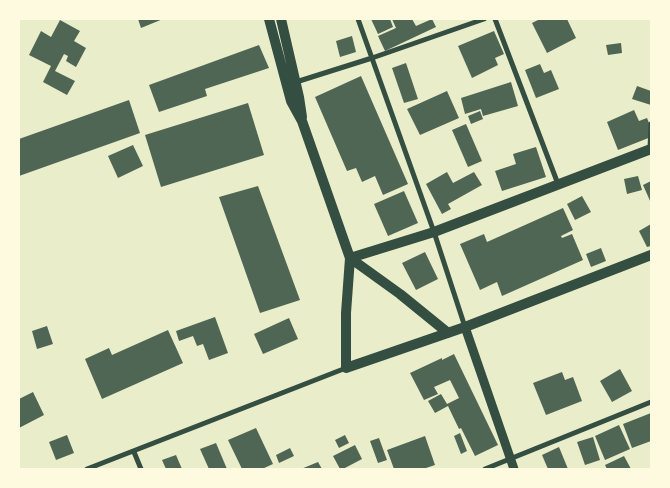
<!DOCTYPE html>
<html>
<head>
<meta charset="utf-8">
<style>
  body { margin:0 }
  #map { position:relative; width:670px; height:488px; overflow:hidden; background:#e9edc9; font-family:Cabin,sans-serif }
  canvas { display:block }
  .frame { position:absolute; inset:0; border:20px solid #fefae0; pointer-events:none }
</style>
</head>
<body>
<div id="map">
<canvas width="670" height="488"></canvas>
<div class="frame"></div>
</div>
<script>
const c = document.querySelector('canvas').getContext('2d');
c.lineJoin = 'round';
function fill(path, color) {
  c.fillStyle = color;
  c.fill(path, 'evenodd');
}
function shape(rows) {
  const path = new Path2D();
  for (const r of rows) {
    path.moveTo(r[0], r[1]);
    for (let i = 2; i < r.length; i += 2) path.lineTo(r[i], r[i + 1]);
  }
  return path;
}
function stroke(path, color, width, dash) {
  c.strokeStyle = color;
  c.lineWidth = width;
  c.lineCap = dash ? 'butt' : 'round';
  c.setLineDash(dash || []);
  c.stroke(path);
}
const building = shape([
  [138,19,163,19,141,28],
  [371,19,390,19,393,27,378,34],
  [392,19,412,19,416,26,432,19,436,27,385,51,378,36,396,28],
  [540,19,567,19,576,38,547,53,532,23],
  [60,20,80,31,74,41,86,48,76,67,66,61,68,56,64,54,55,71,75,81,67,95,43,82,51,66,29,55,41,31,51,37],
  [494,31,504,54,495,58,498,65,472,78,458,46],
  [352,36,356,52,340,57,336,41],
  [621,43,622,53,608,55,606,45],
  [259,45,269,68,205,89,207,96,159,112,149,85],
  [406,63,418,99,404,103,392,68],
  [540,64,544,73,551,70,559,89,536,98,525,70],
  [361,76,408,184,383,195,375,176,362,182,356,168,347,171,315,97],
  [511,82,518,106,483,116,481,109,465,114,461,98],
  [637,86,651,91,651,105,632,99],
  [447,91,459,118,420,135,407,109],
  [129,100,140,133,19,176,19,139],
  [248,103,264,155,161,187,145,135],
  [634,110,639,121,647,118,651,128,651,137,618,150,607,122],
  [480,111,483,119,471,124,468,116],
  [466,124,482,161,468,167,452,130],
  [133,145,143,166,118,178,108,156],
  [536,147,546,177,502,191,495,171,516,164,513,154],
  [447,172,453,183,474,172,482,185,448,204,451,209,442,214,426,184],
  [638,176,642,190,627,194,624,179],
  [651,181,651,203,643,185],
  [258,186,300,300,260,313,219,197],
  [404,191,418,223,388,236,374,204],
  [582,196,591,212,575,220,567,204],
  [563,208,573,230,561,236,562,238,572,234,583,260,502,296,497,282,480,290,460,244,484,234,487,242],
  [651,224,651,246,647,247,639,231],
  [601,248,606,261,591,267,586,254],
  [425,252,438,279,416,290,402,263],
  [215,317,228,353,209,360,203,344,197,346,193,336,179,341,176,331],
  [289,318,298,339,263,354,254,334],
  [47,326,53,344,37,349,32,331],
  [168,330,183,363,102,399,85,359,109,348,112,355],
  [454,354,498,445,475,456,461,428,459,429,448,406,435,413,428,401,441,394,447,404,459,398,450,380,434,387,438,394,424,400,410,373,442,358,442,360],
  [620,369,632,391,612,402,600,381],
  [562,372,565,380,573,377,582,401,546,415,533,383],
  [33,392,44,415,19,428,19,399],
  [651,413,651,441,632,448,623,424],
  [619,425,630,449,605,460,595,436],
  [256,428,273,464,262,469,242,469,228,440],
  [460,433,467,451,461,454,454,436],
  [67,435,74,453,56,460,49,442],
  [345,435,349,443,339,448,335,440],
  [425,436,435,465,423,469,394,469,387,450],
  [593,437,600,460,585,465,577,442],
  [379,438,387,460,378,463,370,441],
  [216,443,227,469,209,469,200,449],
  [355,445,362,459,343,469,340,469,333,456],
  [559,447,568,469,548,469,542,455],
  [290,448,294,456,279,463,276,455],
  [176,455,182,469,166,469,162,460],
  [624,456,631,469,607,469,605,465],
  [318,462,322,469,301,469]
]);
const minor = shape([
  [358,19,434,232,465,327],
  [495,19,558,184],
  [296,82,372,58,484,19],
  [650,149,651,124],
  [134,452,141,469],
  [87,469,346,368],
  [485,469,651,402]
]);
const tertiary = shape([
  [465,327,514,469]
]);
const secondary = shape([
  [269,19,291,101,302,121,350,258,346,313,346,368,465,327,651,255],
  [281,19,299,97,302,117],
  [350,258,434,232,651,149],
  [350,258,400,294,448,333]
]);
fill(building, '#4f6655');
stroke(minor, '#344e41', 5);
stroke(tertiary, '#344e41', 9);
stroke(secondary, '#344e41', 10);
</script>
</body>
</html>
